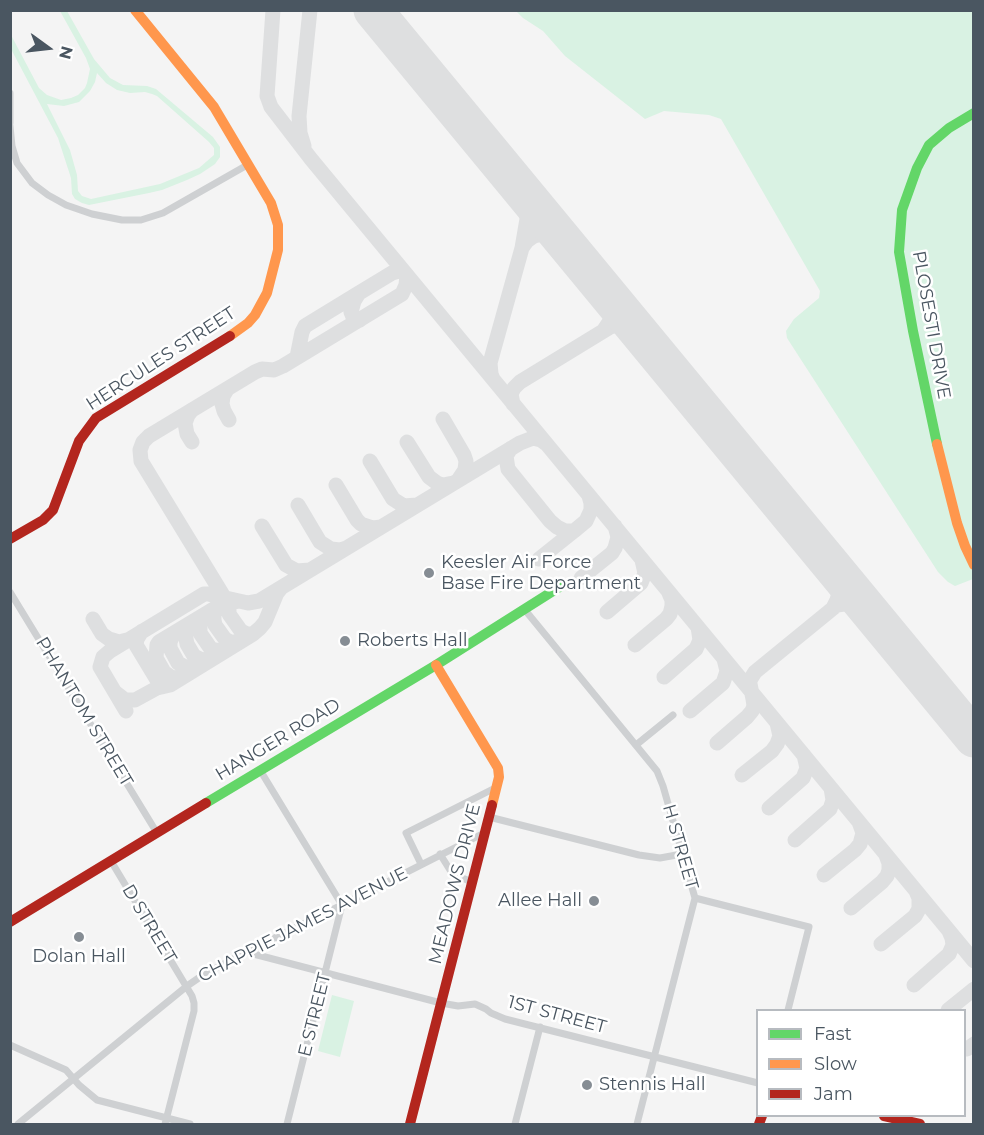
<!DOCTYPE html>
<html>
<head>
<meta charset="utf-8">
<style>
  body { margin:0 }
  #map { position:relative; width:984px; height:1135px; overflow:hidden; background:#f4f4f4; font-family:Montserrat,sans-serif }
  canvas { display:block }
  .frame { position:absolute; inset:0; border:12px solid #4a5661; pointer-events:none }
  .legend { position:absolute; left:756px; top:1009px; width:210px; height:108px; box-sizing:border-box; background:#fff; border:2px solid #b7bbc0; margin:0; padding:8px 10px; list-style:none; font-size:18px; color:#4a5661 }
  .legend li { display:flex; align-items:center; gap:12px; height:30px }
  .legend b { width:30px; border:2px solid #b7bbc0 }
  .north { position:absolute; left:18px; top:18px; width:60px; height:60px; -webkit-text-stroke:4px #fff; paint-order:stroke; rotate:105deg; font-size:16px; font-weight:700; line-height:24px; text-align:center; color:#4a5661 }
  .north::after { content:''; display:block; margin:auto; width:21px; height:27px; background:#4a5661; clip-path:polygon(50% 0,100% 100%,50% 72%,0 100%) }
</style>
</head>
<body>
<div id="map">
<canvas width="984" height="1135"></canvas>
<div class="frame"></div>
<ul class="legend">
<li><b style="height:8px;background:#63d668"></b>Fast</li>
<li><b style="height:8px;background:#ff974d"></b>Slow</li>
<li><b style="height:8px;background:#b3261e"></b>Jam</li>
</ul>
<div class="north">N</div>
</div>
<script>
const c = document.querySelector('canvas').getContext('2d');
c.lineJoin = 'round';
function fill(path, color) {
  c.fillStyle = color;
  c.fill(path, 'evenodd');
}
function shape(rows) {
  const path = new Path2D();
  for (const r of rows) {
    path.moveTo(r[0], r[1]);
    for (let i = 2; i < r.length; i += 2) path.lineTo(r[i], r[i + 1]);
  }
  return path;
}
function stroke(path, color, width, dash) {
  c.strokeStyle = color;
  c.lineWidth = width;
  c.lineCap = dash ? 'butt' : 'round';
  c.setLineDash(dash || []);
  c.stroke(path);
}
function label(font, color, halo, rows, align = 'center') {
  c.font = font + ' Montserrat,sans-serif';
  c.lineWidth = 5;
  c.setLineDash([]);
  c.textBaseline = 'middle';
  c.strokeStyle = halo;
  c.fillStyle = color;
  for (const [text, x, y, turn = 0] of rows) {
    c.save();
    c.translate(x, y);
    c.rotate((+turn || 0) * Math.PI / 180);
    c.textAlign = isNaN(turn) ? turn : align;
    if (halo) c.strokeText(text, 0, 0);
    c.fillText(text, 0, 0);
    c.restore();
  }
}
const green = shape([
  [60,11,67,11,94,59,110,78,123,85,147,86,156,89,213,137,220,147,220,157,215,164,200,174,187,180,162,190,149,193,89,205,82,203,75,199,72,194,71,178,58,138,11,49,11,35,39,88,47,95,61,100,71,98,78,95,85,88,87,83,90,69,86,58],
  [97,73,106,83,117,90,130,93,145,92,152,94,157,96,209,142,214,148,214,155,199,168,160,184,91,199,82,196,78,191,77,175,70,150,47,104,64,106,79,102,90,91,95,82],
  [516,11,973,11,973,579,955,586,948,582,938,572,787,338,786,331,794,319,819,298,820,291,721,119,709,115,664,111,645,119,565,56,543,31,523,18],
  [332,995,354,1001,340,1057,318,1051]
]);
const taxiway = shape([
  [273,10,267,96,271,107,311,159,974,961],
  [304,146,300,133,299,116,310,10],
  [522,189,526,205,527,219,522,248],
  [360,320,353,317,351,312,354,301,359,293,392,273,399,271,404,272],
  [604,330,610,321,612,314,610,298],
  [297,357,302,332,305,326,359,293],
  [493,379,491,374,490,363,522,248,527,241,534,236,542,234,552,235,565,241],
  [228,388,223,396,222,404,224,411,229,420],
  [513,404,511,394,514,388,520,382,610,327,623,323,629,324,635,328],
  [192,410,188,415,185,423,187,434,192,442],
  [443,419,464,455,466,461,465,470,459,479],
  [407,442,429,477,437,483,443,485,453,483],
  [511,448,506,456,508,469,550,521,557,527,565,531,574,531,586,521,591,510,591,503,589,496],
  [370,461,393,499,404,506,417,505],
  [336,485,357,520,361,524,373,528,381,527],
  [298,505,320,542,331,549,340,550,346,548],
  [262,526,286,565,297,571,310,570],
  [539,559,574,531],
  [581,578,612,553,615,548,618,537,615,526],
  [224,597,141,461,140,450,143,442,149,436,255,372,262,369,274,370,283,366,402,294,406,285,407,275],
  [238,601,231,603,229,606,229,614,241,631,247,634,253,634],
  [219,606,214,614,214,620,215,625,225,639,230,642,239,642],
  [833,608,837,600,839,593,836,571],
  [607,612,641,583,645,573,642,560],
  [206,614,200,622,200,633,211,649,221,651,227,650],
  [93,619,102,634,109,639,119,642,127,640],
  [192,622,188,625,185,633,187,644,194,656,202,660,212,659],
  [142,631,137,639,136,645,159,683],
  [174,633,170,642,170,648,178,663,187,668,197,668],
  [635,645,666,619,670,614,672,606,672,600,669,593],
  [182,677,174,678,171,677,164,672,156,658,157,645,159,642,222,604,234,600],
  [664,677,696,649,700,640,698,627],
  [116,693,125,700,135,700,157,688,170,685,253,634,260,628,265,622,277,593,281,588],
  [126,711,100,667,103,657,110,651,204,594,208,594,248,603,259,601,520,443,533,438,541,440,545,443],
  [690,711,723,683,727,671,724,659],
  [717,743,747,717,752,711,754,706,753,699,750,684,750,680,755,672,837,605,853,603,861,605,866,608],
  [742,775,772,751,777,744,780,736,777,723],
  [769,808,803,778,807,768,804,755],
  [795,840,830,809,833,800,831,788],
  [824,875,855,850,860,844,863,833,859,822],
  [851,908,882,882,887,876,889,870,889,863,886,855],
  [881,944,915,916,919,909,919,898,916,891],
  [914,985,949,954,953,945,952,938,949,931],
  [948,1010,974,989],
  [967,1049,974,1044]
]);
const runway = shape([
  [373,10,974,738]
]);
const street = shape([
  [10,93,10,123],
  [10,126,12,146,17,163,32,183,48,195,66,205,92,214,122,220,141,220,163,213,249,164],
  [10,592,157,833],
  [525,610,657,771,663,786,695,898,637,1124],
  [636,745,673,715],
  [260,770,342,905,287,1124],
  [489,817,639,855,660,858,682,854],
  [440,854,450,870,455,875,472,882],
  [111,861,192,996,194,1003,194,1011,165,1124],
  [421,864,406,833,497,787],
  [695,898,809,927,788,1010],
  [246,952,441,1003,458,1006,475,1004,486,1009,491,1013,505,1019,758,1083],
  [10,1045,66,1070,79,1085,97,1100,190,1124],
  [18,1124,187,986,203,975,246,952,342,905,486,832],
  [515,1124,540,1027]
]);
const fast = shape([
  [937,444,913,331,899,252,902,210,917,168,929,145,949,128,974,113],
  [206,803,436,665,561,586]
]);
const slow = shape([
  [135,10,214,107,271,203,278,225,278,250,267,293,255,315,248,323,230,336],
  [937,444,957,523,965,546,974,565],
  [436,665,498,768,499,777,492,805]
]);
const jam = shape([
  [10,539,43,520,53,510,79,441,96,418,230,336],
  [10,922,206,803],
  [884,1116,920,1124],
  [410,1124,492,805],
  [759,1124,762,1116]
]);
const markers = [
  [429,573,6,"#868d94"],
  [345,641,6,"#868d94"],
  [594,901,6,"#868d94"],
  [79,937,6,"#868d94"],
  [587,1085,6,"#868d94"]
];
const streetNames = [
  ["PLOSESTI DRIVE",931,325,80],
  ["HERCULES STREET",161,359,-33],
  ["PHANTOM STREET",84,712,59],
  ["HANGER ROAD",278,740,-31],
  ["H STREET",680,847,74],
  ["MEADOWS DRIVE",455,884,-76],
  ["D STREET",149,924,59],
  ["CHAPPIE JAMES AVENUE",303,925,-27],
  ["E STREET",315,1015,-76],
  ["1ST STREET",557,1015,15]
];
const poiNames = [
  ["Keesler Air Force",441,563],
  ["Base Fire Department",441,584],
  ["Roberts Hall",357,641],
  ["Allee Hall",582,901,"right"],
  ["Dolan Hall",79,957,"center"],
  ["Stennis Hall",599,1085]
];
fill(green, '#d9f2e3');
stroke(taxiway, '#dedfe0', 15);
stroke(runway, '#dedfe0', 39);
stroke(street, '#ced0d2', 7);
stroke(fast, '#63d668', 10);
stroke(slow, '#ff974d', 10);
stroke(jam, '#b3261e', 10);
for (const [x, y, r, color] of markers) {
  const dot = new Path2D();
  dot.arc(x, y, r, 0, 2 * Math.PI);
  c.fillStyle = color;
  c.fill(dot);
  stroke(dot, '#fff', 2);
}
label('18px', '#4a5661', '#fff', streetNames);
label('18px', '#4a5661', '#fff', poiNames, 'left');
</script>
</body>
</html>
